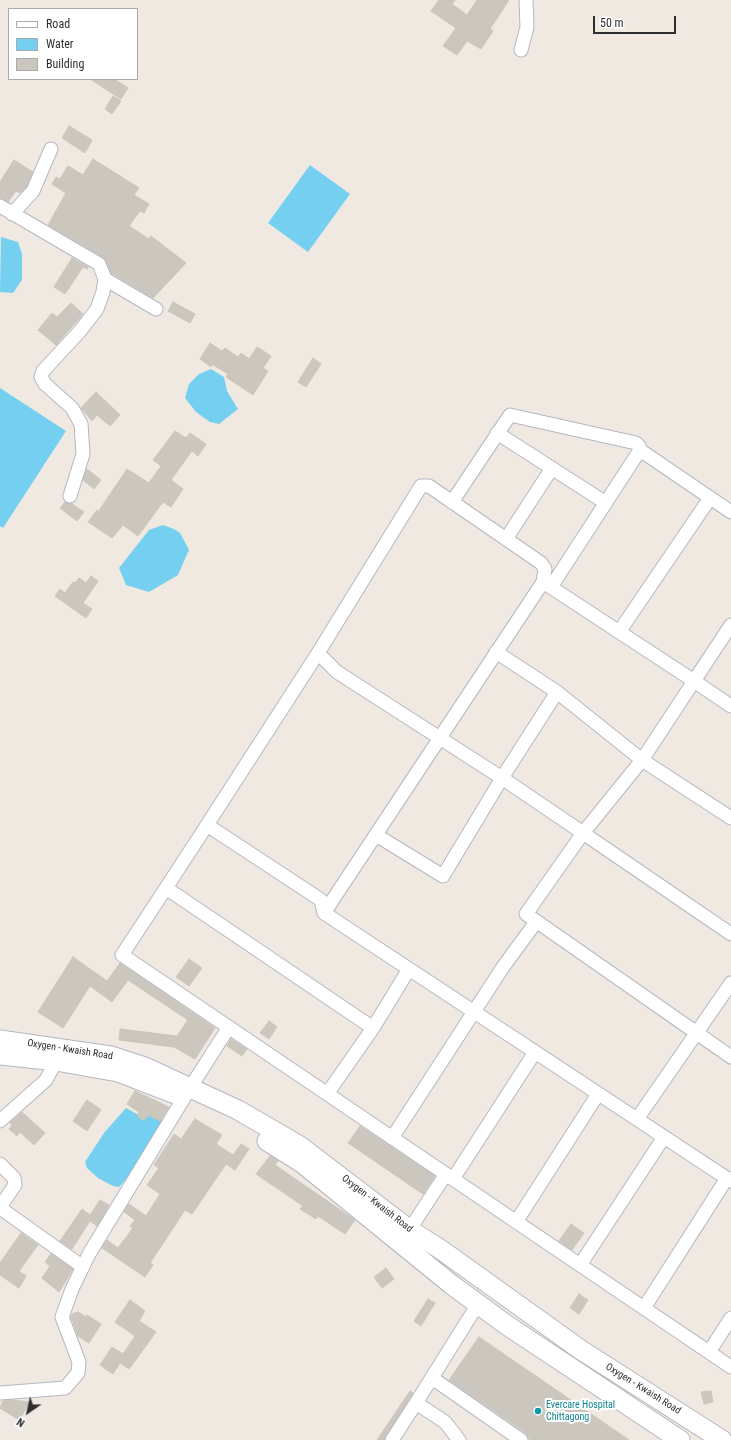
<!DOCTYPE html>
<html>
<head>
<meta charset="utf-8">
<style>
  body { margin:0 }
  #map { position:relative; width:731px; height:1440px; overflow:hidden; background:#efe9e1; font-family:"Roboto Condensed",sans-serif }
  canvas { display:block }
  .legend { position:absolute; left:8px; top:8px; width:130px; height:72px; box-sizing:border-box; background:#fff; border:1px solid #ababab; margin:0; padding:5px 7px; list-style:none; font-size:12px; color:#2e2e2e }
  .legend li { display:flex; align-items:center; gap:8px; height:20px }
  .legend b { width:20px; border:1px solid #ababab }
  .north { position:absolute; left:8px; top:1392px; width:40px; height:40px; -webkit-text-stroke:3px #fff; paint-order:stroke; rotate:214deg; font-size:11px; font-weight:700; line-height:16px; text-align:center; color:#2e2e2e }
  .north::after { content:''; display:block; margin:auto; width:14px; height:18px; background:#2e2e2e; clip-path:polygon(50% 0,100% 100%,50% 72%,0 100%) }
  .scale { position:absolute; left:593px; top:16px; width:83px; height:18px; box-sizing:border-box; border:2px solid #2e2e2e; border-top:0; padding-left:5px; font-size:12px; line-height:14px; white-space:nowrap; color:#2e2e2e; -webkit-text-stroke:3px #fff; paint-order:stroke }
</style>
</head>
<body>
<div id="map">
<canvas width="731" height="1440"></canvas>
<ul class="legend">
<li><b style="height:5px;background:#fff"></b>Road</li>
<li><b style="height:11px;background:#75cff0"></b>Water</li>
<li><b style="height:11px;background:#cbc7bf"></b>Building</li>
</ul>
<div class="north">N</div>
<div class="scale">50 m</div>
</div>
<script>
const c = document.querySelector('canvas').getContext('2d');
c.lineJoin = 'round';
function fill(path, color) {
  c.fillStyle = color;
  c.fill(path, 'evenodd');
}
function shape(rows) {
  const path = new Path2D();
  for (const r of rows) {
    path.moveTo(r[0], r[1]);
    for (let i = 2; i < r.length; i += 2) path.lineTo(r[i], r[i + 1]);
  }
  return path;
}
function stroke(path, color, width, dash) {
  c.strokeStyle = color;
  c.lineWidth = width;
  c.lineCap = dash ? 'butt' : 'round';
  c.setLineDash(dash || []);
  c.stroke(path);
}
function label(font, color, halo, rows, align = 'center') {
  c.font = font + ' "Roboto Condensed",sans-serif';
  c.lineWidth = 4;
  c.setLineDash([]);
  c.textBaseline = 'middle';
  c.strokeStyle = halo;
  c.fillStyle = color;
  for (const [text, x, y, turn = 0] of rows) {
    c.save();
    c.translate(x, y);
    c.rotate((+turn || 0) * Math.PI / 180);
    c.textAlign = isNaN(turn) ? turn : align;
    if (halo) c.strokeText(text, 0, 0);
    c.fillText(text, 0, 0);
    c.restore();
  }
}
const water = shape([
  [310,165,350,194,308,252,268,223],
  [1,237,18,242,22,254,22,280,13,293,0,292],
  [211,369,224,377,227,391,238,409,219,424,210,422,196,412,185,398,189,384,199,374],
  [0,388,66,431,3,528,0,526],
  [163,525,174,529,180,533,189,550,178,575,149,592,126,585,119,568,149,530],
  [126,1108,144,1118,149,1115,158,1115,165,1123,140,1164,119,1187,113,1186,98,1178,87,1168,85,1162,104,1133]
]);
const building = shape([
  [439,0,455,0,452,4,467,15,477,0,509,0,490,29,493,31,481,49,467,41,457,55,443,46,456,28,431,11,439,0],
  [90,79,114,79,128,88,121,99,90,79],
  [113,96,121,101,112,114,105,109,113,96],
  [69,126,92,140,85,153,62,138,69,126],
  [93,159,139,188,134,195,149,204,144,213,140,211,129,226,149,239,151,236,186,263,153,298,111,273,103,257,48,225,66,193,52,184,56,177,60,179,68,166,83,175,93,159],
  [14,160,33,172,26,187,20,193,16,191,8,202,0,198,0,182,14,160],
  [72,258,88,267,87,269,83,267,65,294,54,287,72,258],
  [173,302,195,314,190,323,168,311,173,302],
  [71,303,83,314,56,345,38,330,52,313,57,317,71,303],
  [210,343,222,351,225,348,238,357,241,353,249,359,257,347,271,356,263,368,268,371,253,395,226,377,228,374,212,364,211,367,200,359,210,343],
  [313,358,321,364,306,387,298,382,313,358],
  [96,392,120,415,110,426,97,415,92,421,81,408,96,392],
  [175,431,186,438,190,433,206,444,198,456,192,451,171,480,183,489,171,507,163,502,138,536,123,525,112,538,88,522,97,510,98,512,127,469,149,483,161,466,153,460,175,431],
  [87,469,101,480,94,489,83,480,87,469],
  [65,502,72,504,84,512,77,521,60,508,65,502],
  [91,576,98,581,83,603,92,609,86,618,55,596,60,589,65,593,73,582,75,583,79,578,86,583,91,576],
  [73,957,107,981,120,963,215,1028,195,1059,174,1047,119,1040,120,1029,177,1036,188,1020,128,980,112,1002,90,986,63,1028,38,1012,73,957],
  [189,959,202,968,189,986,176,977,189,959],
  [269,1021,277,1027,269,1039,260,1033,269,1021],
  [231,1039,247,1049,242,1056,227,1046,231,1039],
  [135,1091,169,1107,160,1121,148,1115,144,1121,137,1116,139,1112,127,1104,135,1091],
  [87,1100,101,1110,87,1131,73,1121,87,1100],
  [22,1112,45,1133,34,1145,20,1132,17,1136,9,1129,12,1125,10,1123,22,1112],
  [195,1119,222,1135,216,1144,233,1155,241,1144,249,1149,235,1170,226,1164,192,1214,185,1210,150,1263,153,1265,145,1277,102,1248,107,1240,118,1248,133,1228,130,1226,135,1220,124,1212,129,1204,146,1216,160,1194,147,1185,159,1168,154,1165,174,1134,181,1139,195,1119],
  [360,1126,435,1176,423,1194,348,1143,360,1126],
  [270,1156,278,1161,275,1165,355,1220,345,1234,318,1216,316,1219,300,1209,303,1206,256,1174,270,1156],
  [100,1200,109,1205,97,1226,90,1221,72,1249,60,1241,82,1209,90,1215,100,1200],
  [571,1224,584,1233,572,1250,559,1241,571,1224],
  [21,1233,38,1245,19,1271,26,1276,19,1288,0,1275,0,1263,21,1233],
  [51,1254,73,1269,59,1292,42,1278,50,1266,45,1262,51,1254],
  [386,1268,394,1279,382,1288,374,1277,386,1268],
  [579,1294,588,1300,579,1314,570,1308,579,1294],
  [428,1299,435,1303,421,1326,414,1321,428,1299],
  [130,1300,145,1311,139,1321,156,1332,129,1369,120,1363,113,1374,100,1365,112,1347,123,1354,135,1336,115,1322,130,1300],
  [78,1312,86,1317,87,1315,101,1324,89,1343,78,1336,71,1317,72,1314,78,1312],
  [479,1337,629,1440,530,1440,526,1433,449,1380,479,1337],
  [410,1391,413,1393,384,1440,377,1440,410,1391],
  [711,1391,713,1402,704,1404,701,1392,711,1391],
  [12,1400,30,1402,19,1420,0,1408,3,1401,12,1400]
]);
const street = shape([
  [521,50,527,27,526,0],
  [0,206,99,264,105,279,103,292,97,309,80,331,43,371,41,377,45,384,72,408,81,424,83,454,70,496],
  [12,214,33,191,51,149],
  [105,279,156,309],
  [497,433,606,503],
  [640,450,731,512],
  [452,502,510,415,636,443,639,446,640,450,551,587],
  [506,539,552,468],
  [731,625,694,681,731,706],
  [619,632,710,498],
  [496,652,557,692,642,760,731,818],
  [318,653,337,672,502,778,557,692],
  [207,825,318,653,421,486,429,486,541,563,545,569,543,582],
  [376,835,443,876,502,778,583,833,526,914,731,1057],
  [166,888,122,955,731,1367],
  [324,913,321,900,207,825,166,888,373,1028,409,969],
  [731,934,583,833,642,760,694,681,543,582,324,913,731,1181],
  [327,1094,373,1028],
  [637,1119,731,983],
  [0,1121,46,1080,56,1061],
  [392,1138,503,967,536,922],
  [0,1164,14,1178,15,1185,2,1204,3,1210,83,1267],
  [453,1179,535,1052],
  [516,1222,598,1094],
  [406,1235,446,1174],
  [580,1265,664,1137],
  [644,1308,727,1178],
  [709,1352,731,1318],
  [435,1380,521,1440],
  [0,1393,65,1388,78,1373,79,1362,62,1317,72,1289,89,1254,190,1088,229,1027],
  [416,1403,478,1304],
  [392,1440,416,1403,445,1422,459,1440]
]);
const secondary = shape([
  [0,1040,111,1056,145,1067,238,1110,300,1146,410,1230,440,1249,581,1350,722,1440],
  [0,1055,56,1061,118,1072,175,1094],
  [267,1141,302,1163,452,1285,508,1326,680,1440]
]);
const markers = [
  [538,1411,4,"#0f9aa8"]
];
const streetNames = [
  ["Oxygen - Kwaish Road",70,1050,9],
  ["Oxygen - Kwaish Road",377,1204,38],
  ["Oxygen - Kwaish Road",643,1389,32]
];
const cultureNames = [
  ["Evercare Hospital",546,1405],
  ["Chittagong",546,1417]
];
fill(water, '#75cff0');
fill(building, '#cbc7bf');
stroke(building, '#cbc5ba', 1);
stroke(street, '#b4b7c1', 15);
stroke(secondary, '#b4b7c1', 21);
stroke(street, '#fff', 13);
stroke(secondary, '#fff', 19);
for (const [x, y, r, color] of markers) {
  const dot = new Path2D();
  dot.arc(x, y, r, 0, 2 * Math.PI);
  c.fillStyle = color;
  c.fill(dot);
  stroke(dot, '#fff', 1.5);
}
label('10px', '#2e2e2e', '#fff', streetNames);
label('10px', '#0d838f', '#fff', cultureNames, 'left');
</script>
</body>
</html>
